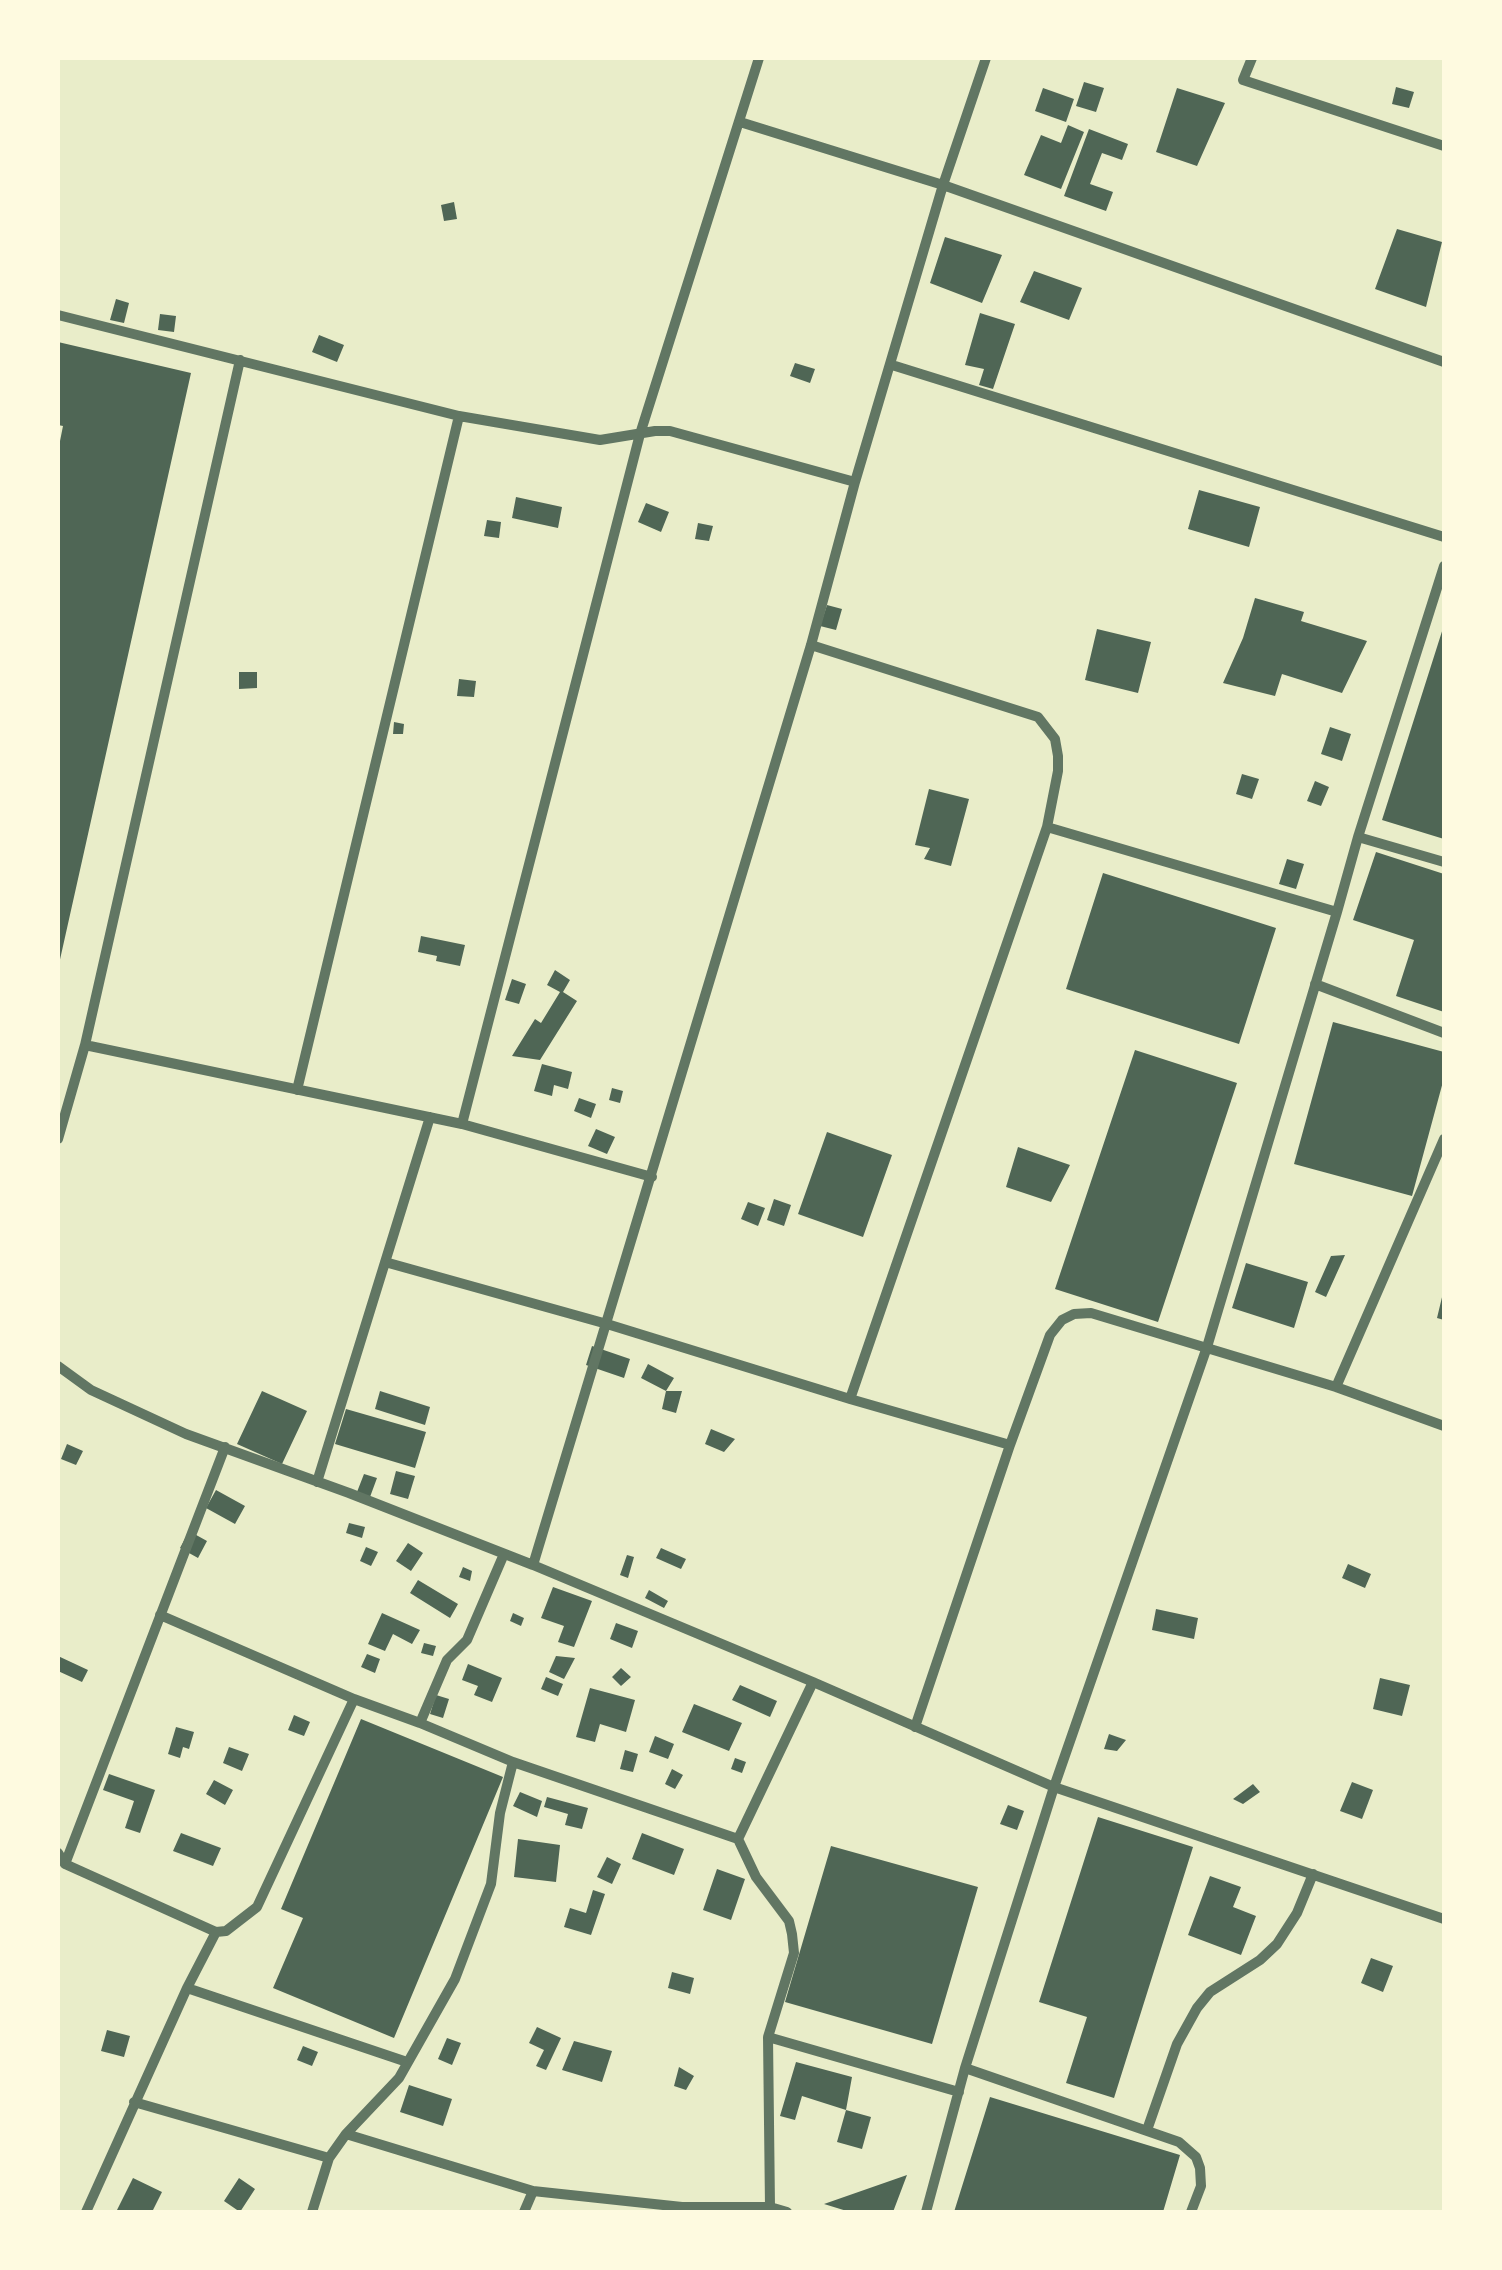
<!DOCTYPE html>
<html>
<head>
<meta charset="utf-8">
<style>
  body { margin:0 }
  #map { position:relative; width:1502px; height:2270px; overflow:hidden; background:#e9edc9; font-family:"IBM Plex Sans",sans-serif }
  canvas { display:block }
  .frame { position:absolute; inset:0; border:60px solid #fefae0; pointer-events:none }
</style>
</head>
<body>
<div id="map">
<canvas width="1502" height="2270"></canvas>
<div class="frame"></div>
</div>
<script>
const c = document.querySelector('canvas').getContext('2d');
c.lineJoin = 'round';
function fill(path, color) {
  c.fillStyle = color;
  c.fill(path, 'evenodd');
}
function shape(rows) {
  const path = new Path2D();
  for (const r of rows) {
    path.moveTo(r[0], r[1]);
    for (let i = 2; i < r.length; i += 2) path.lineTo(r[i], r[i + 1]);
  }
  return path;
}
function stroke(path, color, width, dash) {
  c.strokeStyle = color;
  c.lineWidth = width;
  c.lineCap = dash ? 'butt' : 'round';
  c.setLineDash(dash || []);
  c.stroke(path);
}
const building = shape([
  [1084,82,1104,88,1096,112,1076,106],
  [1396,87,1414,92,1409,108,1392,104],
  [1043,88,1074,99,1066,122,1035,111],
  [1177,88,1225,103,1197,166,1156,152],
  [1068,125,1084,132,1061,189,1024,175,1041,135,1061,143],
  [1089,129,1128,144,1122,160,1102,153,1090,184,1113,192,1106,211,1064,196],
  [454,202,457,219,444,221,441,205],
  [1397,229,1442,242,1426,307,1375,289],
  [945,237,1002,255,982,303,930,283],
  [1034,271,1082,288,1069,320,1020,302],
  [116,299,129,303,124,323,110,320],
  [980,313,1015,324,993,389,979,385,984,369,965,365],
  [160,314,176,316,174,332,158,330],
  [319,335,344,345,337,362,312,352],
  [58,342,191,373,59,964,58,451,63,426,58,425],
  [795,363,815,369,810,383,790,376],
  [1199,490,1260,507,1249,547,1188,529],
  [516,497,562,507,558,528,512,518],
  [646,503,669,512,661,532,638,522],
  [487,520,501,522,499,538,484,536],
  [698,523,713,526,709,541,695,539],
  [1255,598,1304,612,1301,621,1367,641,1342,693,1282,674,1275,696,1223,683,1243,638],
  [827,605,842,609,836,630,820,626],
  [1444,625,1444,839,1382,820],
  [1097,629,1151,642,1138,693,1085,680],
  [239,672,257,672,257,688,239,689],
  [459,679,476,681,474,697,457,696],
  [394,722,404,724,403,734,393,734],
  [1330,727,1351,734,1342,761,1321,754],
  [1242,774,1259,779,1252,799,1236,794],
  [1315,781,1329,787,1321,806,1307,801],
  [929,789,969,799,951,866,924,859,930,848,915,845],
  [1376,852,1444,874,1444,1012,1396,996,1414,940,1353,920],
  [1287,859,1304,864,1296,889,1279,884],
  [1103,873,1276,928,1239,1044,1066,989],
  [421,936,465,945,460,966,436,961,437,956,418,952],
  [555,970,570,980,563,992,577,1001,540,1060,512,1056,535,1019,541,1023,560,992,547,985],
  [512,979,526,984,519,1004,505,1000],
  [1333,1022,1444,1052,1444,1078,1412,1196,1294,1164],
  [1135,1050,1237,1083,1158,1322,1055,1289],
  [542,1064,572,1072,568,1089,554,1085,552,1096,534,1091],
  [612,1088,623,1091,620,1103,609,1100],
  [579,1098,596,1104,591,1118,574,1111],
  [596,1129,615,1137,607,1154,588,1146],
  [827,1132,892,1155,863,1237,798,1214],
  [1018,1147,1070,1165,1051,1202,1006,1187],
  [774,1199,791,1205,784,1226,767,1220],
  [748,1202,765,1208,758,1226,741,1219],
  [1345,1255,1326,1297,1315,1292,1331,1256],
  [1246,1263,1308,1282,1294,1328,1232,1308],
  [1443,1293,1444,1293,1444,1320,1437,1318],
  [592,1346,630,1359,624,1378,586,1365],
  [648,1364,674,1378,666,1391,682,1391,676,1413,662,1409,666,1391,641,1378],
  [262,1391,307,1411,282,1464,237,1444],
  [380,1391,430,1407,425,1425,375,1409],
  [346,1409,426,1432,415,1468,335,1444],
  [711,1429,735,1439,724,1452,705,1444],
  [67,1444,83,1451,76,1465,61,1459],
  [396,1471,415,1476,408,1499,390,1494],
  [364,1474,377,1478,370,1497,357,1492],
  [216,1490,245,1506,235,1524,206,1508],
  [349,1523,365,1527,362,1538,346,1533],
  [189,1531,207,1541,198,1558,180,1548],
  [408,1543,423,1553,411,1571,396,1561],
  [366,1547,378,1552,371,1566,360,1561],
  [661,1548,686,1559,681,1569,656,1558],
  [627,1555,634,1557,628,1578,620,1575],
  [1348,1564,1371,1574,1365,1588,1342,1578],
  [463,1567,472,1571,470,1581,459,1577],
  [418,1580,458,1604,450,1618,410,1593],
  [553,1587,592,1601,574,1647,558,1642,564,1626,541,1618],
  [649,1590,668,1601,664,1608,645,1598],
  [1156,1609,1198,1618,1194,1639,1152,1630],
  [382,1613,420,1630,412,1644,393,1634,385,1651,368,1644],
  [513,1613,524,1618,521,1626,510,1621],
  [616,1623,638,1631,632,1648,610,1639],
  [424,1643,436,1646,433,1656,421,1653],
  [367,1654,380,1659,375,1673,361,1667],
  [58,1656,88,1670,82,1682,58,1671],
  [556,1656,575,1658,564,1679,549,1672],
  [468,1664,502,1678,492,1702,474,1695,478,1686,462,1680],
  [621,1668,631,1677,621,1686,612,1677],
  [546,1677,563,1684,558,1696,541,1689],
  [1380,1678,1410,1685,1402,1716,1373,1709],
  [740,1685,777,1701,770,1717,732,1700],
  [590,1688,635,1700,626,1732,600,1724,595,1742,576,1737],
  [436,1695,449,1699,443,1718,430,1714],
  [694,1704,742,1723,729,1751,682,1732],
  [294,1715,310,1722,304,1736,288,1730],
  [361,1719,503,1777,394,2038,273,1988,303,1918,281,1909],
  [176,1727,194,1732,189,1749,183,1747,180,1758,168,1754],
  [1109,1734,1126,1740,1117,1751,1104,1749],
  [655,1736,674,1744,668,1759,649,1752],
  [229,1747,249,1754,242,1771,223,1763],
  [625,1750,638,1754,633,1772,620,1769],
  [735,1758,746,1762,742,1773,731,1769],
  [672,1769,683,1775,675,1789,665,1784],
  [109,1774,155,1790,140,1833,125,1828,134,1801,103,1790],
  [214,1780,233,1790,225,1805,206,1794],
  [1352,1782,1373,1790,1362,1819,1340,1811],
  [1253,1784,1260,1792,1243,1804,1233,1799],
  [520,1792,542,1801,537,1817,513,1806],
  [547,1797,588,1808,582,1829,565,1825,568,1814,544,1807],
  [1008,1805,1024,1811,1017,1830,1000,1824],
  [1098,1817,1193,1847,1114,2098,1066,2083,1087,2017,1039,2002],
  [181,1833,221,1848,213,1866,173,1851],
  [642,1833,684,1849,674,1875,632,1859],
  [518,1839,560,1845,556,1882,514,1877],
  [831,1846,978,1887,932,2044,785,2002],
  [607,1857,621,1864,612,1884,597,1877],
  [717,1869,745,1879,731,1920,703,1910],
  [1210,1876,1241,1887,1233,1907,1256,1916,1241,1955,1188,1935],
  [593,1890,605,1894,591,1935,564,1927,570,1908,586,1913],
  [1371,1958,1393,1966,1383,1992,1361,1983],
  [672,1972,694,1978,690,1994,668,1988],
  [537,2027,561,2038,546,2070,536,2066,544,2050,529,2043],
  [107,2030,130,2036,124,2057,101,2051],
  [447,2038,461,2043,452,2065,438,2059],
  [574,2041,612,2051,602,2082,562,2070],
  [303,2046,318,2052,312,2066,297,2060],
  [796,2062,852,2077,846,2110,802,2096,795,2120,780,2116],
  [679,2067,694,2076,686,2090,674,2086],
  [409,2085,452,2099,443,2126,400,2112],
  [990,2097,1180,2155,1163,2212,954,2212],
  [846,2110,871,2117,862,2149,837,2142],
  [907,2175,893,2212,850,2212,824,2204],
  [133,2178,162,2192,152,2212,116,2212],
  [239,2178,255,2189,240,2212,224,2201]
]);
const minor = shape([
  [1252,58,1243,80,1444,146],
  [740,122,943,185,1444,362],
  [58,315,459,416,600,440,655,431,670,431,855,482],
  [240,360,85,1045,462,1124,652,1177],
  [892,365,1444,537],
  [811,645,1038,717,1055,739,1058,756,1058,771,1047,827,850,1399],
  [1047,827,1337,912],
  [1358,837,1444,862],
  [1315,984,1444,1033],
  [297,1090,459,416],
  [462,1124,640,434,759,58],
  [58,1139,85,1045],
  [385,1262,607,1324,850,1399,1010,1445],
  [58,1366,91,1390,186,1434,349,1493,533,1565,813,1682,1054,1787,1444,1919],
  [1336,1387,1444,1139],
  [317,1482,430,1117],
  [533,1565,811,645,855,482,943,185,986,58],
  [160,1615,354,1699,420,1723,513,1762,738,1839,813,1682],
  [420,1723,447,1660,467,1640,504,1554],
  [915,1727,1010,1445,1050,1335,1062,1320,1074,1314,1091,1313,1336,1387,1444,1426],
  [738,1839,756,1877,789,1921,792,1934,794,1953,768,2037],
  [58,1853,65,1864,216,1932,187,1988,86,2212],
  [65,1864,225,1447],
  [216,1932,226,1931,257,1907,354,1699],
  [187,1988,407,2062],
  [965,2068,1179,2142,1196,2157,1200,2168,1201,2186,1191,2212],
  [134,2102,329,2158],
  [1147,2130,1177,2044,1197,2008,1210,1992,1260,1960,1277,1944,1297,1913,1313,1874],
  [346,2134,533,2191,682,2207,770,2207,787,2212],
  [770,2207,768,2037,959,2092],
  [312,2212,329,2158,346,2134,399,2078,455,1979,491,1884,500,1813,513,1762],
  [524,2212,533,2191],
  [926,2212,965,2068,1054,1787,1207,1347,1337,912,1358,837,1444,566]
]);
fill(building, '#4f6655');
stroke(minor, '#617663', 10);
</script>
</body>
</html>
